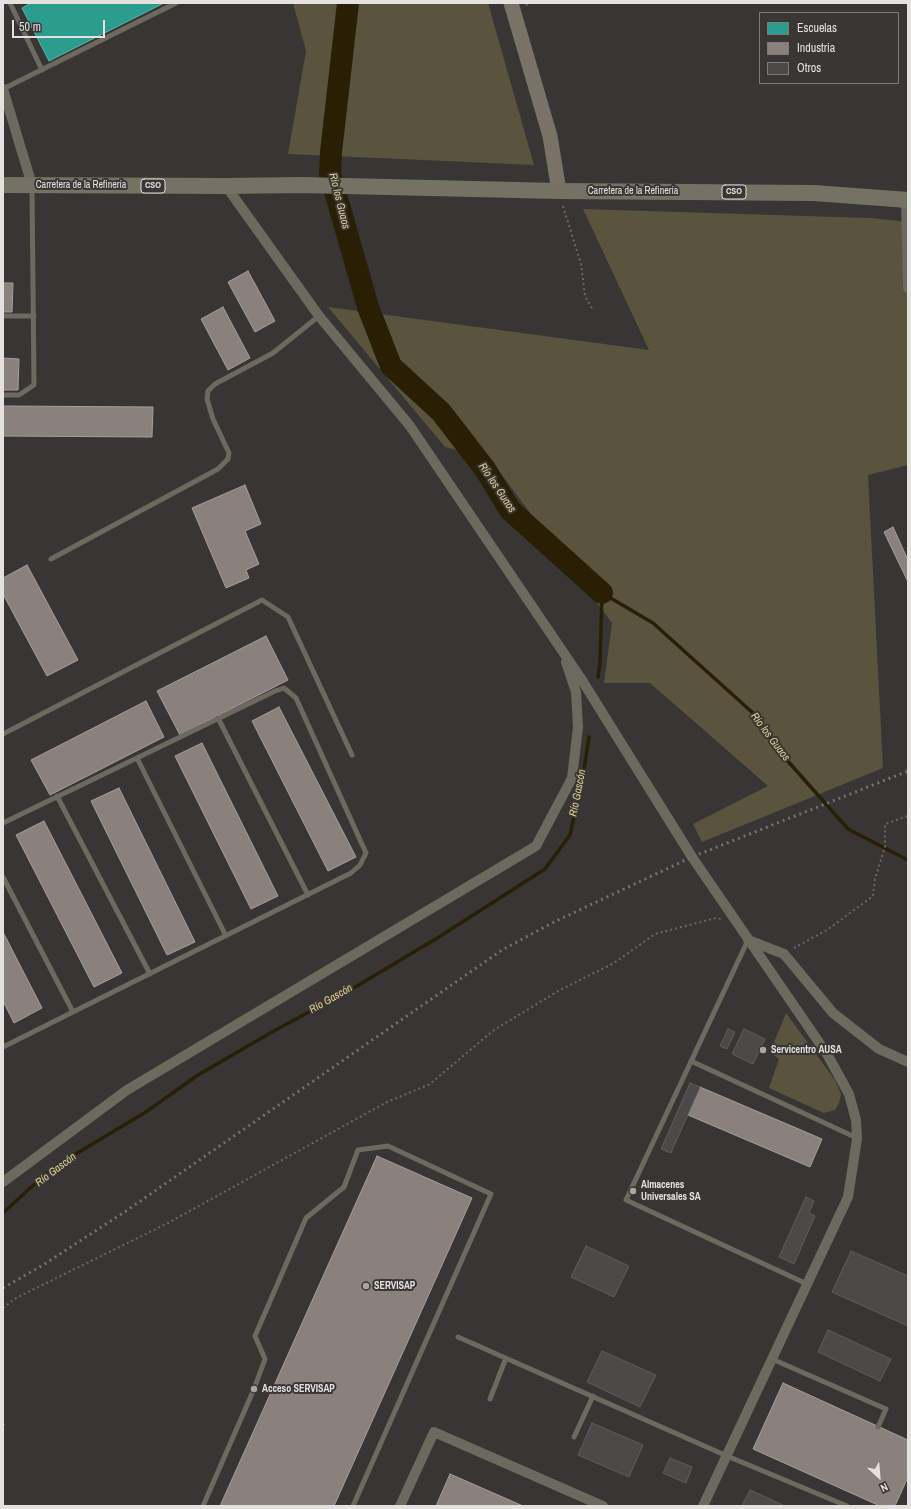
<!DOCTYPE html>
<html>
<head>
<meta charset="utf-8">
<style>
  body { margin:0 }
  #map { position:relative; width:911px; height:1509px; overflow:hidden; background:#383634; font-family:"Archivo Narrow",sans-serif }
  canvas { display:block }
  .frame { position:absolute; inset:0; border:4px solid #e3e2df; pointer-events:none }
  .legend { position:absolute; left:759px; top:12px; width:140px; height:72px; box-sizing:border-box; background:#393733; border:1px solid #7d7b78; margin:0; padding:5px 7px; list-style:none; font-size:12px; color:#e3e2df }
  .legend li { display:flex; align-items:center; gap:8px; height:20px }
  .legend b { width:20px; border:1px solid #7d7b78 }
  .north { position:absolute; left:859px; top:1457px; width:40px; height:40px; -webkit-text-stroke:3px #393733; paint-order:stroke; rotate:154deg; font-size:11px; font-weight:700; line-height:16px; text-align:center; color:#e3e2df }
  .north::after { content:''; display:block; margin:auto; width:14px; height:18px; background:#e3e2df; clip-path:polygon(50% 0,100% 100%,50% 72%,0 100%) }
  .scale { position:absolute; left:12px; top:20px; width:93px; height:18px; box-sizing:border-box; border:2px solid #e3e2df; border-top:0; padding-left:5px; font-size:12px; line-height:14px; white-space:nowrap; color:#e3e2df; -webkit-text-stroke:3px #393733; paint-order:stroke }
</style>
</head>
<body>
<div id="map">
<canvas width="911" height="1509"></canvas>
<div class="frame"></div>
<ul class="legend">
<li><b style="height:11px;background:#2a9d8f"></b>Escuelas</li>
<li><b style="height:11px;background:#8a817c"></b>Industria</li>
<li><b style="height:11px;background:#4b4a48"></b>Otros</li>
</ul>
<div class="north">N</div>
<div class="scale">50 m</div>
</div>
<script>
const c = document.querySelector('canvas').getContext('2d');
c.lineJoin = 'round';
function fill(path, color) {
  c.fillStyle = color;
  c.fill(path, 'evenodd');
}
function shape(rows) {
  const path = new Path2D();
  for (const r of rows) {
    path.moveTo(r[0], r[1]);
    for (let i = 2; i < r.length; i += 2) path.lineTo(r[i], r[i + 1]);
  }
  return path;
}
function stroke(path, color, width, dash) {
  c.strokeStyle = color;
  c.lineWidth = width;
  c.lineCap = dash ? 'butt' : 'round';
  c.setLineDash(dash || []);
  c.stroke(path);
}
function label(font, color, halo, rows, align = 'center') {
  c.font = font + ' "Archivo Narrow",sans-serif';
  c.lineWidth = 4;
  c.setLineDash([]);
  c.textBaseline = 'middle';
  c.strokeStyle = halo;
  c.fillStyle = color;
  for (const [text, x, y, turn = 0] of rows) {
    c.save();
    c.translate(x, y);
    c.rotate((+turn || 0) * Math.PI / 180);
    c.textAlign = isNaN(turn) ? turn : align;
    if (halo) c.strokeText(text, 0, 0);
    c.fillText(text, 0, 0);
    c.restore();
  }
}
const green = shape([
  [293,3,488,3,534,165,288,154,306,51],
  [583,209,870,218,908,222,908,465,868,475,883,768,702,842,693,824,768,786,650,683,604,683,612,623,490,459,445,447,328,307,649,350],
  [786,1013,835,1080,841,1094,839,1103,835,1110,824,1113,769,1088,779,1059,770,1052]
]);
const schools = shape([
  [31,3,164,3,49,61,22,8,31,3]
]);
const industry = shape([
  [248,271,275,321,255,332,228,282,248,271],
  [3,283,13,283,12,312,3,312,3,283],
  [223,307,250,358,228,370,201,319,223,307],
  [3,358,19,359,18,390,3,390,3,358],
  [3,406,153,407,152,437,3,436,3,406],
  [245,485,261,524,245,531,259,564,246,570,249,578,226,588,192,508,245,485],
  [893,527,908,560,908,582,884,532,893,527],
  [27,565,78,660,47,676,3,594,3,578,27,565],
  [266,636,288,680,180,735,157,691,266,636],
  [146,701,164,737,50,795,31,760,146,701],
  [279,707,356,857,328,871,252,721,279,707],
  [202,743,278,896,251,909,175,756,202,743],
  [119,788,195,942,167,955,91,801,119,788],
  [44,821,122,973,94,987,16,835,44,821],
  [3,932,42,1008,14,1023,3,1001,3,932],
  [700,1087,822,1139,810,1167,688,1115,700,1087],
  [377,1156,472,1198,334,1506,220,1506,377,1156],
  [783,1383,908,1440,908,1477,895,1506,880,1506,753,1449,783,1383],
  [450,1474,523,1506,436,1506,450,1474]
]);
const stream = shape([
  [598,677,600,663,602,593,653,623,753,713,778,750,848,829,908,860],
  [3,1213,28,1190,59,1164,146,1112,198,1075,272,1032,357,986,439,937,545,869,570,835,583,776,589,737]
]);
const river = shape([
  [348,3,331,152,330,174,368,307,391,366,441,412,485,469,510,510,602,593]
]);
const building = shape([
  [728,1029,735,1032,727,1049,720,1046,728,1029],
  [744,1029,765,1039,753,1064,732,1054,744,1029],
  [690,1083,700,1087,671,1153,661,1149,690,1083],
  [806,1197,814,1201,809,1213,815,1216,794,1264,779,1257,806,1197],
  [586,1246,629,1266,614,1297,571,1277,586,1246],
  [851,1251,908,1276,908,1326,832,1292,851,1251],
  [828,1330,891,1359,880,1381,818,1352,828,1330],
  [602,1351,656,1375,640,1407,587,1382,602,1351],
  [592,1423,643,1445,629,1477,578,1455,592,1423],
  [670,1458,692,1467,686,1483,663,1473,670,1458],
  [750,1490,785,1506,742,1506,750,1490]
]);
const path = shape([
  [526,5,530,3],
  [563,206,581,264,585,296,593,310],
  [794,948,827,930,873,896,875,879,885,847,885,824,908,816],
  [3,1308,16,1298,168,1223,387,1102,430,1084,494,1030,560,990,614,963,655,934,716,918,721,919],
  [3,1425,5,1424]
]);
const lane = shape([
  [10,3,42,70],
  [3,89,176,3],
  [3,316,34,316],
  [3,395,19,395,34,385,32,188],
  [51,559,218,469,228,459,229,453,213,419,207,399,208,391,215,384,273,353,319,316],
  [218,718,308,895],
  [3,734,262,600,288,617,352,755],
  [137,758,226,936],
  [57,796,150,974],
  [3,823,275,691,284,688,296,698,366,853,360,865,351,873,3,1047],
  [3,877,73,1012],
  [748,940,626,1200,807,1284],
  [691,1061,857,1138],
  [458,1337,727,1456,847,1506],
  [772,1359,886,1409,878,1427],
  [490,1399,506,1358],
  [574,1437,593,1396],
  [203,1506,254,1389,265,1359,255,1336,306,1218,344,1187,358,1150,388,1146,491,1194,353,1506]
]);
const street = shape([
  [3,89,32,185],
  [226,186,319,316,410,426,580,677,692,857,827,1054,849,1094,856,1120,857,1139,848,1197,703,1506],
  [906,200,908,288],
  [748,940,784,954,833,1013,879,1049,908,1062],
  [3,1182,127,1090,536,846,572,778,578,727,576,692,566,662],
  [400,1506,434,1432,603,1506]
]);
const secondary = shape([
  [511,3,550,136,559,191]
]);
const primary = shape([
  [3,185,226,186,302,185,559,191,814,193,908,200]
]);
const rail = shape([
  [3,1288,43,1265,126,1211,502,950,554,922,692,857,908,771]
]);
const markers = [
  [763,1050,4,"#a7a6a3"],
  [633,1191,4,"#a7a6a3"],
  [366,1286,4,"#a7a6a3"],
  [254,1389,4,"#a7a6a3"]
];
const shields = [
  [153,186,24],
  [734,192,24]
];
const shieldNames = [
  ["CSO",153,186],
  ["CSO",734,192]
];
const streetNames = [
  ["Carretera de la Refinería",81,185],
  ["Carretera de la Refinería",633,191]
];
const poiNames = [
  ["Servicentro AUSA",771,1050],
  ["Almacenes",641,1185],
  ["Universales SA",641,1197],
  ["SERVISAP",374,1286],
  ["Acceso SERVISAP",262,1389]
];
const waterNames = [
  ["Río los Guaos",339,201,76],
  ["Río los Guaos",497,488,56],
  ["Río los Guaos",770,737,53],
  ["Río Gascón",578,793,-79],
  ["Río Gascón",331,999,-30],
  ["Río Gascón",56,1170,-37]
];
fill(green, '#5a533e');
fill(schools, '#2a9d8f');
stroke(schools, '#62b2a7', 1);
fill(industry, '#8a817c');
stroke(industry, '#a59e9a', 1);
stroke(stream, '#281f05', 3.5);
stroke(river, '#281f05', 22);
fill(building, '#4b4a48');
stroke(building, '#5e5d5b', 1);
stroke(path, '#6b6862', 2, [2, 3]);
stroke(lane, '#6c695e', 5);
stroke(street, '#6c695e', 10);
stroke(secondary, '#787366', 15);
stroke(primary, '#757264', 16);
stroke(rail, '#74726b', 3, [2, 4]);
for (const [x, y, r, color] of markers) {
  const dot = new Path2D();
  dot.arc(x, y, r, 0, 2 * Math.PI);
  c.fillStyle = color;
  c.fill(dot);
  stroke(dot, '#393733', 1.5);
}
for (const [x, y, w] of shields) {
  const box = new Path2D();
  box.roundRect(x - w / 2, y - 7, w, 14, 3);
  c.fillStyle = '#393733';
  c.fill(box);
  stroke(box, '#e3e2df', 1);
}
label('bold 9px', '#e3e2df', null, shieldNames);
label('10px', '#e3e2df', '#393733', streetNames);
label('bold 10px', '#e3e2df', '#393733', poiNames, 'left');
label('italic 11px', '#e2cf91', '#393733', waterNames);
</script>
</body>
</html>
